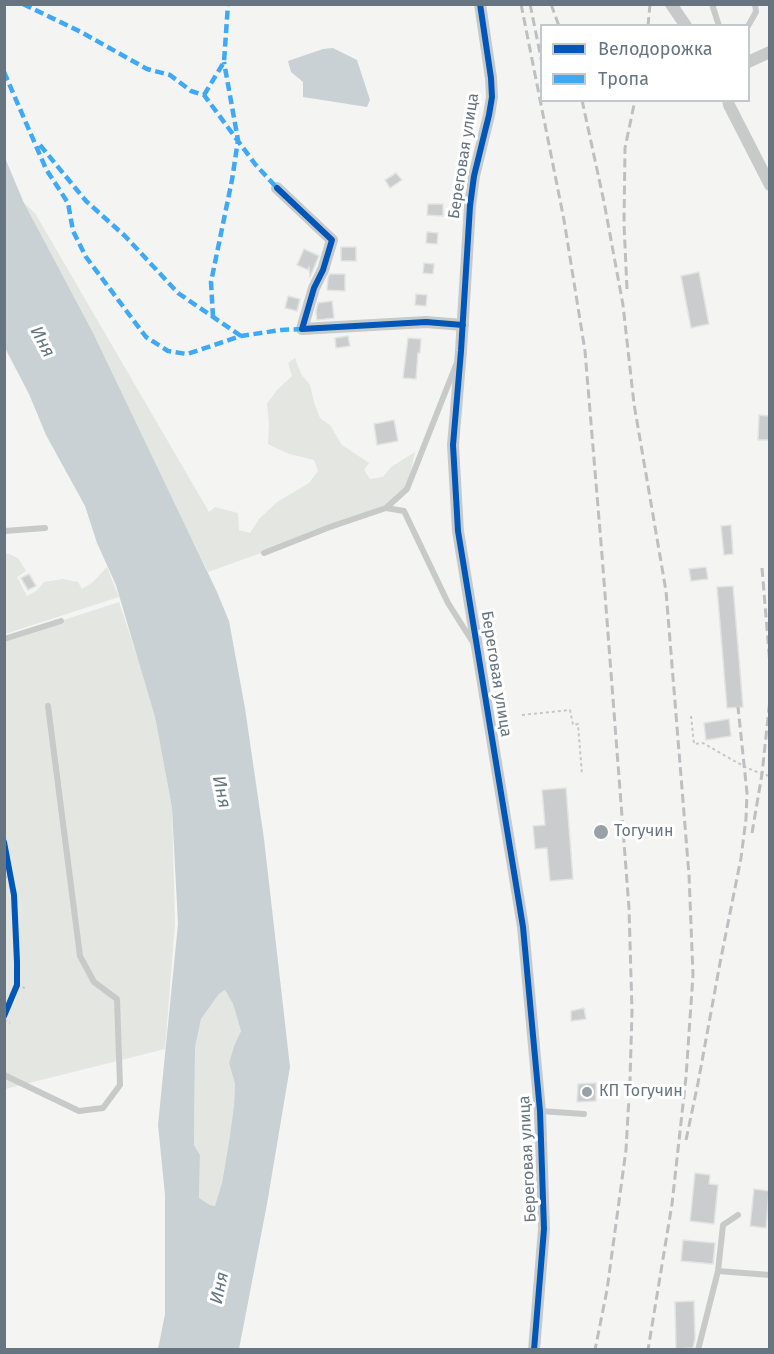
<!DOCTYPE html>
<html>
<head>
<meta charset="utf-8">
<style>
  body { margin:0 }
  #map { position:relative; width:774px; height:1354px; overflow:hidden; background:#f4f4f3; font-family:"Fira Sans",sans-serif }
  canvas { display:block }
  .frame { position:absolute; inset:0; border:6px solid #667580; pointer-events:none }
  .legend { position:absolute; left:540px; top:24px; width:210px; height:78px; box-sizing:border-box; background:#fff; border:2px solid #c2c8cc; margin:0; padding:8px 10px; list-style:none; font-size:18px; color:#667580 }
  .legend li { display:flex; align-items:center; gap:12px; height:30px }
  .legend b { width:30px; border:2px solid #c2c8cc }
</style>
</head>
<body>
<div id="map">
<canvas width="774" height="1354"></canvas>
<div class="frame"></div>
<ul class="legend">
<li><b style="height:8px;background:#0057b8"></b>Велодорожка</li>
<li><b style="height:8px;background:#3fa9f5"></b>Тропа</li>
</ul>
</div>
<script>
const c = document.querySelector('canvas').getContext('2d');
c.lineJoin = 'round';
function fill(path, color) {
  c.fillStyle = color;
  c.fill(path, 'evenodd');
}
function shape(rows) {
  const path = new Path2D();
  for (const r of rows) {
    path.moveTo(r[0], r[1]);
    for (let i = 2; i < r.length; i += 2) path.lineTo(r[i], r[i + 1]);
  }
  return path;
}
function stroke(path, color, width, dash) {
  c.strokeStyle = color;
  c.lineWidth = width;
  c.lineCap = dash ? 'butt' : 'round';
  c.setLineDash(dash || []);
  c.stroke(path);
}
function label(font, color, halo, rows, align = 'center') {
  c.font = font + ' "Fira Sans",sans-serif';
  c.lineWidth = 6;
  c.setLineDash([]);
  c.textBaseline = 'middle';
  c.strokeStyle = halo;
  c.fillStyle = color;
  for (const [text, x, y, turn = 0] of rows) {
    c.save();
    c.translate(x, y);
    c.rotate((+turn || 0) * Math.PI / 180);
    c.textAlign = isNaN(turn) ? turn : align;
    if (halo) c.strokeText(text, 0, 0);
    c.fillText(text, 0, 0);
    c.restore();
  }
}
const green = shape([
  [24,203,35,213,209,512,215,507,238,513,239,530,250,533,259,519,277,502,309,483,318,471,314,460,289,454,268,444,269,424,267,404,276,391,292,376,288,363,295,358,301,374,310,385,314,402,320,418,330,425,342,445,369,463,364,470,370,479,383,477,391,467,415,452,407,489,386,508,208,572],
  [4,552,18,558,26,571,17,577,27,596,36,591,44,582,63,579,78,582,82,589,93,582,107,567,119,597,5,634],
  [119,602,138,659,155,717,172,808,175,923,165,1049,5,1089,5,639],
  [225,990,233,1004,241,1031,234,1046,229,1063,235,1084,234,1105,230,1135,222,1183,216,1206,210,1205,199,1198,200,1155,194,1145,195,1048,201,1019,219,994]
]);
const water = shape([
  [333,48,357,60,370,100,367,107,303,97,303,82,291,72,288,61,323,49],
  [5,158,24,203,93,333,217,592,229,621,245,708,264,839,290,1067,267,1204,239,1349,158,1349,165,1314,165,1195,158,1125,178,924,172,808,155,717,116,585,97,543,85,506,46,435,29,394,5,348],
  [225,990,233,1004,241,1031,234,1046,229,1063,235,1084,234,1105,230,1135,222,1183,215,1206,210,1205,199,1198,200,1155,194,1145,195,1048,201,1019,219,994]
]);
const building = shape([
  [396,173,402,180,390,188,385,180,396,173],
  [428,204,443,204,443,216,427,215,428,204],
  [427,232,438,233,437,244,426,243,427,232],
  [341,247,356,247,356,261,341,261,341,247],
  [304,249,319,256,310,277,309,267,308,270,297,265,304,249],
  [424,263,434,264,433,274,423,273,424,263],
  [699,272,709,324,691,328,681,276,699,272],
  [330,274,345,274,345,291,327,290,328,278,330,274],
  [416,294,427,295,426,306,415,305,416,294],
  [288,296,300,299,297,311,285,308,288,296],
  [332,301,334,318,317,320,316,311,318,303,332,301],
  [348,336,350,346,336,348,335,338,348,336],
  [408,338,421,339,420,353,418,353,416,379,403,378,408,338],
  [759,415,770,416,770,440,758,440,759,415],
  [394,420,398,441,377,445,374,424,394,420],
  [731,525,733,554,724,555,721,526,731,525],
  [706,567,708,579,691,581,689,569,706,567],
  [29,574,36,586,28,590,21,578,29,574],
  [733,586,743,707,727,708,717,587,733,586],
  [729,719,731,736,706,740,704,723,729,719],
  [566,788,573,879,550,881,547,848,535,849,533,826,545,825,542,790,566,788],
  [584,1008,586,1019,571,1021,571,1011,584,1008],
  [596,1083,596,1101,577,1102,578,1084,596,1083],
  [695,1173,710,1175,709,1184,718,1185,714,1224,690,1221,695,1173],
  [754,1189,769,1191,766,1228,750,1226,754,1189],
  [683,1240,715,1243,713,1264,681,1261,683,1240],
  [694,1301,695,1339,693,1348,676,1349,675,1302,694,1301]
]);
const path = shape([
  [522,715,570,710,573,725,578,724,582,775],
  [691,716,694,744,703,743,745,767,762,774,770,776],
  [4,877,10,876],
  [17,985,25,988],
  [4,1020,10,1023]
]);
const lane = shape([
  [712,4,719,26],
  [748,26,756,12,755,4],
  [386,508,407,489,456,365],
  [4,531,45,528],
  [264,553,330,527,386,508,404,511,448,603,474,644],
  [4,639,61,621],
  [4,1075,79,1111,103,1108,120,1085,117,999,94,982,80,956,48,706],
  [540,1111,584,1114],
  [718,1271,723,1225,738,1215],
  [698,1350,718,1271,770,1275]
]);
const street = shape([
  [480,4,491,78,492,97,489,115,474,176,470,206,461,351,453,445,458,531,523,927,540,1111,544,1229,534,1350],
  [671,4,686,26],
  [748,62,770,52],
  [728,100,729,105,770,185],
  [277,188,332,240,323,270,314,288,302,329,426,322,463,325]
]);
const rail = shape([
  [521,4,564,220,585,351,602,555,629,908,632,1011,630,1080,626,1150,607,1290,595,1350],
  [530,4,542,63],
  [551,4,559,26],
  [648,26,650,4],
  [582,100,604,202,623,305,634,404,666,591,689,875,693,975,686,1077,672,1204,648,1350],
  [627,289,624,224,625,148,635,100],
  [762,568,770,665],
  [752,833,762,774,770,699],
  [686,1140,698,1083,720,963,741,858,746,819,747,793,738,707]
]);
const quiet = shape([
  [23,4,81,32,147,69,170,75,191,91,204,95,255,164,277,188],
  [4,72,46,169,68,203,73,231,86,257,146,337,168,351,187,354,241,336,281,330,302,329],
  [204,95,224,62,228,4],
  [40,145,86,201,125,236,178,293,241,336],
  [213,317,211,282,232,180,238,140,224,62]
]);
const cycleway = shape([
  [480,4,491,78,492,97,489,115,474,176,470,206,461,351,453,445,458,531,523,927,540,1111,544,1229,534,1350],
  [277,188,332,240,323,270,314,288,302,329,426,322,463,325],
  [4,842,14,895,17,962,17,985,4,1016]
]);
const markers = [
  [601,832,8,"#98a1a8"],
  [587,1092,6,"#98a1a8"]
];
const streetNames = [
  ["Береговая улица",464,156,-81],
  ["Береговая улица",496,674,81],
  ["Береговая улица",528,1159,-93]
];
const poiNames = [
  ["Тогучин",614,832],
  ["КП Тогучин",599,1092]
];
const waterNames = [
  ["Иня",42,342,62],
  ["Иня",221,792,78],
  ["Иня",220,1288,-78]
];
fill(green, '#e4e6e1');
fill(water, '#c9d1d4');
fill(building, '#cbcccd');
stroke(building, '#e3e3e2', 1.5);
stroke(path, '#c6c7c8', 2, [3, 3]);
stroke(lane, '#c8caca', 6);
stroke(street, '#c8caca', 12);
stroke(rail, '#bebfc0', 3, [9, 4.5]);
stroke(quiet, '#3fa9f5', 4.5, [9, 4.5]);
stroke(cycleway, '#0057b8', 6);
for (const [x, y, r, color] of markers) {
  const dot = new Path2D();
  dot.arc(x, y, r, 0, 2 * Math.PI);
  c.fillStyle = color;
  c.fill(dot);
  stroke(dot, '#fff', 2);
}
label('16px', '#667580', '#fff', streetNames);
label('16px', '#667580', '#fff', poiNames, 'left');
label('italic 18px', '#62777d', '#fff', waterNames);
</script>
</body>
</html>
